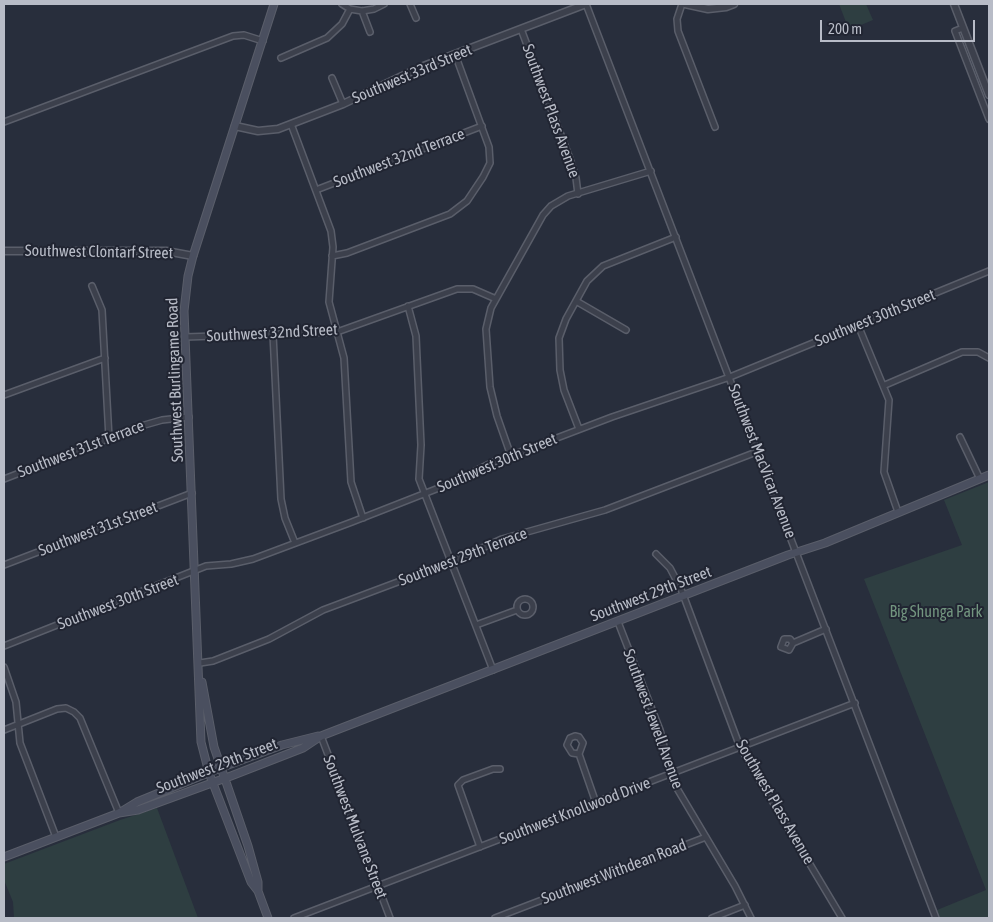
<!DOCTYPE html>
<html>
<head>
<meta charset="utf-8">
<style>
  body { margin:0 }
  #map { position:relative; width:993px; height:922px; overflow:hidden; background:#282e3c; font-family:"Asap Condensed",sans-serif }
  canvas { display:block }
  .frame { position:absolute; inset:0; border:5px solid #b8bcc7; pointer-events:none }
  .scale { position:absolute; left:820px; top:20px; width:155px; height:22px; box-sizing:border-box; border:2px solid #b8bcc7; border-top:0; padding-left:6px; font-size:15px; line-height:18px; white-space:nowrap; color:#b8bcc7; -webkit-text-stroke:4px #212532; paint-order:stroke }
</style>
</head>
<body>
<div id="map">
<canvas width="993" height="922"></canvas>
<div class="frame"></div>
<div class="scale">200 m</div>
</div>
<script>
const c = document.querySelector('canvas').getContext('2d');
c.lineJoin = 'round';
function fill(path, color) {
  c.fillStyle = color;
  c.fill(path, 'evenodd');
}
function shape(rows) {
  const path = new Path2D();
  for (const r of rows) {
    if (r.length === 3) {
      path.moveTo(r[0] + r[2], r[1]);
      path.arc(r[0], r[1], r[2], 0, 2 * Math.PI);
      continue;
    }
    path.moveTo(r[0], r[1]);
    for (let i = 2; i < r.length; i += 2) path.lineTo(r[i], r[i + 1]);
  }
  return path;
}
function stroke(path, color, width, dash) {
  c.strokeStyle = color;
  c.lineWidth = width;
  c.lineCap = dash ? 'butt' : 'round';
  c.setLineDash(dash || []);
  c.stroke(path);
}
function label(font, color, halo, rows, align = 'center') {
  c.font = font + ' "Asap Condensed",sans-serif';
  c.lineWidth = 4;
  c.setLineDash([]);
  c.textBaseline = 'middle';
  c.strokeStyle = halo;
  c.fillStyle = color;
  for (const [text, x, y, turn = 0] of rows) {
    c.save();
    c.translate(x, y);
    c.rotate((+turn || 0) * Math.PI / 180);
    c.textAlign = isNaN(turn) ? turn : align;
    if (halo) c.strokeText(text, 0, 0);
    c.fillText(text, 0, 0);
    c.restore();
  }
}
const green = shape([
  [839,4,866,4,873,20,849,30],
  [989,482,989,918,940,918,937,910,986,890,864,579,962,545,944,500],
  [157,808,198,918,14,918,13,902,4,880,4,864,120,820]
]);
const minor = shape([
  [342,4,350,9,362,11,374,9,384,4],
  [410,4,416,18],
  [586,4,936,918],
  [682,4,677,19,678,31,715,127],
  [362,11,370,32],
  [963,28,955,31,989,119],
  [521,29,570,159,576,178,578,194],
  [281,58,327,38,342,24,350,9],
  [332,78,343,104],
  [4,122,233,36,244,35,263,41],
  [291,124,331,231,333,247,329,302,344,358,351,482,363,518],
  [316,190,482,126],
  [332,256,347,253,450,214,467,201,483,177,490,163,489,147,455,54],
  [92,286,102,310,109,438],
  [576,301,626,330],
  [408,306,416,336,421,445,419,479,493,670],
  [858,325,889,400,884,472,898,512],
  [273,334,281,499,285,518,295,543],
  [185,337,337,332,457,289,473,289,496,299],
  [885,385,962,352,978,352,989,358],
  [4,395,105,358],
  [579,429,564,390,560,370,559,338,566,319,587,281,603,266,676,237],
  [960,437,980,479],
  [511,456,497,416,490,387,486,329,491,308,543,215,551,206,568,196,651,171],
  [4,479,141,426,162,420,189,417],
  [656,554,670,568,681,589,740,747,842,918],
  [4,565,192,493],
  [525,607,8],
  [618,622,660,730,672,780,735,886,751,918],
  [476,625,517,610],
  [793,643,790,639,784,639,781,647,789,650,793,643,826,629],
  [4,646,206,566,231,564,253,559,352,522,449,484,491,463,612,417,730,377,989,271],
  [200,663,213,661,269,639,323,610,451,562,502,539,605,510,759,451],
  [4,667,16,702,20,743,56,837],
  [4,730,57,709,66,708,74,712,80,718,119,813],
  [321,736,390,918],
  [579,754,572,753,567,745,570,738,575,736,579,737,583,743,579,754,596,803],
  [480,847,458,785,463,780,493,769,500,769],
  [294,918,855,703],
  [495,918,706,837],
  [712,918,745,905]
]);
const tertiary = shape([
  [685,4,708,9,726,7,734,4],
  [954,4,989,95],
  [235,126,258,131,278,129,343,104,421,67,586,4],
  [4,251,166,251,193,256]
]);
const secondary = shape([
  [202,682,214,747,248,846,258,882,258,891],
  [119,813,138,810,231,776,303,748,321,736,788,555,825,543,989,475],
  [4,857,119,813,137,802,220,768,282,745,318,736],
  [268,918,258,891,251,882,209,773,201,742,184,311,188,276,193,256,274,4]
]);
const streetNames = [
  ["Southwest 33rd Street",412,74,-23],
  ["Southwest Plass Avenue",551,111,70],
  ["Southwest 32nd Terrace",399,158,-21],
  ["Southwest Clontarf Street",99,252,1],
  ["Southwest 30th Street",875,318,-22],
  ["Southwest 32nd Street",272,333,-3],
  ["Southwest Burlingame Road",175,380,-92],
  ["Southwest 31st Terrace",81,449,-21],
  ["Southwest MacVicar Avenue",762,461,69],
  ["Southwest 30th Street",497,463,-23],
  ["Southwest 31st Street",98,529,-21],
  ["Southwest 29th Terrace",463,557,-21],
  ["Southwest 29th Street",651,594,-21],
  ["Southwest 30th Street",118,602,-21],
  ["Southwest Jewell Avenue",653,719,70],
  ["Southwest 29th Street",217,766,-21],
  ["Southwest Plass Avenue",775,802,60],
  ["Southwest Knollwood Drive",575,811,-21],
  ["Southwest Mulvane Street",355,827,69],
  ["Southwest Withdean Road",614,872,-21]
];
const parkNames = [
  ["Big Shunga Park",936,612]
];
fill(green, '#2e3e41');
stroke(minor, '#5a5e6a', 8);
stroke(tertiary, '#5a5e6a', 9);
stroke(secondary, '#5a5e6a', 9);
stroke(minor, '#3c404c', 5);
stroke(tertiary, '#3c404c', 6);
stroke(secondary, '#4a4f5f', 7);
label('16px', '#b8bcc7', '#212532', streetNames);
label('16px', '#72957f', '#212532', parkNames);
</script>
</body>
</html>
